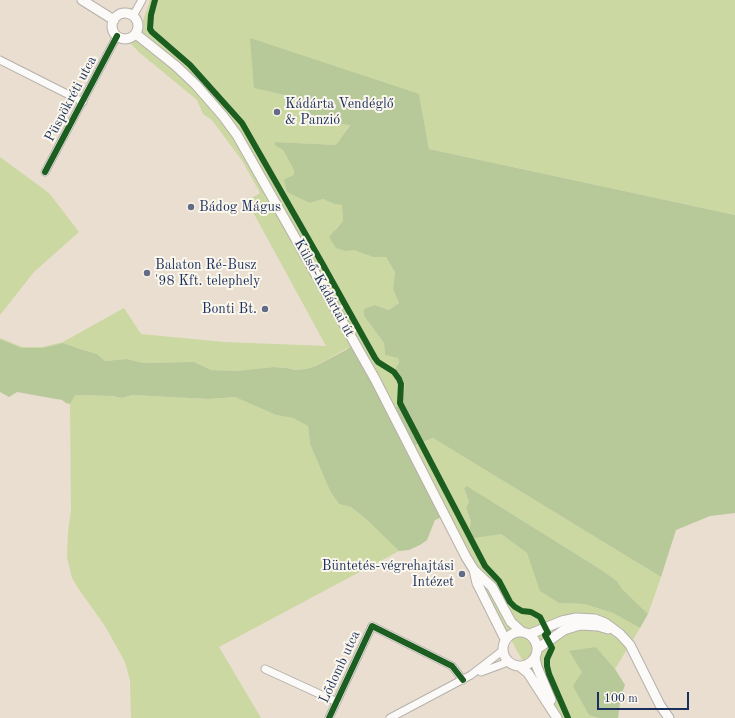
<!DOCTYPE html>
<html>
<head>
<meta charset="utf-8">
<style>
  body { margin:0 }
  #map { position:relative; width:735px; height:718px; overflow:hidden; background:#e9decf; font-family:"Old Standard TT",serif }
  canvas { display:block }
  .scale { position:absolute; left:597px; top:692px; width:92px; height:18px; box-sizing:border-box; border:2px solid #1b2f5e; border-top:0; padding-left:5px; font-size:12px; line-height:14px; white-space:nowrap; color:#1b2f5e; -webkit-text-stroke:3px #fbf7ec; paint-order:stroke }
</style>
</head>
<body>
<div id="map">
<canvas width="735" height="718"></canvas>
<div class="scale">100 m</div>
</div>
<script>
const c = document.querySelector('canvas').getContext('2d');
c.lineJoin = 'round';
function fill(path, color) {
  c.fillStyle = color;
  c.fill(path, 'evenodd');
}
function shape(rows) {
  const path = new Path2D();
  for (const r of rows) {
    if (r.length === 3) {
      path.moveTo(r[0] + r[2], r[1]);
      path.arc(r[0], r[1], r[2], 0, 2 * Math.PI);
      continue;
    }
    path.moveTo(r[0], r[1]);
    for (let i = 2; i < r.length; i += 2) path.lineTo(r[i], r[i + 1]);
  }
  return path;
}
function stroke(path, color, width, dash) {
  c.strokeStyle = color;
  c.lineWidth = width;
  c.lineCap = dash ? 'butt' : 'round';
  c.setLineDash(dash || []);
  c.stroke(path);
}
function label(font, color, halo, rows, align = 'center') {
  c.font = font + ' "Old Standard TT",serif';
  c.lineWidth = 4;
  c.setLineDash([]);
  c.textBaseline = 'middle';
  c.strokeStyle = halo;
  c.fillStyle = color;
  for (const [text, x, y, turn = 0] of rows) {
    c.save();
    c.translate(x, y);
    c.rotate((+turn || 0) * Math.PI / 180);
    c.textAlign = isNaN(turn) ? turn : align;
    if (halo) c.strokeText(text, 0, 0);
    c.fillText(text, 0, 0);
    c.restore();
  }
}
const green = shape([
  [150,0,735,0,735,215,429,149,419,94,255,88,306,100,310,119,350,124,336,145,275,142,283,150,294,170,295,175,289,177,301,198,310,203,323,199,334,204,342,205,343,221,335,229,346,251,354,249,373,257,386,257,395,272,393,289,399,303,389,310,375,305,365,309,364,316,384,343,385,355,398,357,399,363,396,367,397,371,401,377,405,385,402,404,391,409,347,348,316,366,306,369,295,370,287,368,274,367,236,371,211,370,194,362,143,363,127,359,105,361,97,354,83,350,63,343,43,348,22,348,0,339,0,338,22,347,42,347,63,342,124,308,141,334,224,342,326,346,247,201,260,193,243,162,212,120,203,114,197,100,140,53,126,39,133,37,136,34,142,24],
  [0,157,49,193,79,232,34,272,0,315],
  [74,395,113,396,122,398,132,395,209,399,235,397,276,415,293,418,308,426,310,444,330,491,339,504,351,507,367,520,399,551,219,647,261,718,131,718,130,680,125,662,105,626,78,588,72,578,67,557,68,532,71,511,70,404],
  [433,438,661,577,648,614,622,589,617,581,600,569,467,486,464,488,469,502,466,508,471,521,469,532,501,534,527,553,541,591,559,603,584,604,613,613,640,628,615,669,596,647,582,672,589,715,599,718,556,718,516,649,411,448]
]);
const forest = shape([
  [250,38,419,94,429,149,735,215,735,513,710,516,676,530,661,577,433,438,411,447,447,515,435,520,427,540,420,545,409,550,399,551,367,520,351,507,339,504,330,491,310,444,308,426,293,418,276,415,235,397,209,399,132,395,122,398,113,396,75,395,70,404,66,403,62,400,17,392,9,397,0,392,0,339,22,348,43,348,63,343,83,350,97,354,105,361,127,359,143,363,194,362,211,370,236,371,274,367,287,368,295,370,306,369,316,366,355,345,391,409,402,404,405,385,401,377,397,371,396,367,399,363,398,358,385,355,384,343,364,316,364,309,375,305,389,310,399,303,393,289,395,272,386,257,373,257,354,250,346,251,336,248,329,237,343,221,342,205,334,204,323,199,310,203,287,192,284,180,289,177,294,175,294,170,283,150,275,145,275,142,336,145,350,125,310,119,306,100,254,88],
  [467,486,600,569,617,581,622,589,648,614,640,628,613,613,584,604,559,603,540,591,527,553,501,534,474,538,469,532,471,521,466,508,469,502,464,488],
  [596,647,615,669,625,685,621,696,618,718,599,718,589,715,573,686,582,672,569,651]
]);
const minor = shape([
  [133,16,142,0],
  [0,60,83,102],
  [45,172,117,36],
  [265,669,337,702],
  [481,672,508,662],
  [329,718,372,626,452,666,463,680],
  [390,718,471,675,502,651]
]);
const major = shape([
  [82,0,114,20],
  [125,26,13],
  [136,34,176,66,196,85,223,116,237,135,375,379,466,557,474,570,492,587,511,622,521,631],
  [474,570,477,583,505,639],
  [520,649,17],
  [530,634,562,621,576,618,595,619,605,623,620,634,630,645,660,705,669,718],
  [537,649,564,630,580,625,598,626,608,629],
  [535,658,537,667,551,700],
  [519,666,528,673,557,718]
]);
const cycleway = shape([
  [155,0,151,15,150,29,152,32,190,65,242,123,322,263,375,358,378,362,394,372,399,379,401,384,400,403,485,566,499,581,510,602,515,607,522,611,531,612,540,617,548,633,545,635,552,648,547,659,547,666,549,674,568,718],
  [45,172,117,36],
  [329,718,372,626,452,666,463,680]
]);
const markers = [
  [277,112,4,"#636c86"],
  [191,207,4,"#636c86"],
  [147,273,4,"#636c86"],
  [265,309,4,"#636c86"],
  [462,574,4,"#636c86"]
];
const streetNames = [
  ["Püspökréti utca",71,99,-62],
  ["Külső-Kádártai út",324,288,61],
  ["Lődomb utca",340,667,-65]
];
const poiNames = [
  ["Kádárta Vendéglő",285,104],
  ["& Panzió",285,120],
  ["Bádog Mágus",199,207],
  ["Balaton Ré-Busz",155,265],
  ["'98 Kft. telephely",155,281],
  ["Bonti Bt.",257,309,"right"],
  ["Büntetés-végrehajtási",454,566,"right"],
  ["Intézet",454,582,"right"]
];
fill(green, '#cbd8a1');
fill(forest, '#b7c899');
stroke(minor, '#b5b0ab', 9);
stroke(major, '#b5b0ab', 11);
stroke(minor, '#fcfaf8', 7);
stroke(major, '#fcfaf8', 9);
stroke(cycleway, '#1b5e20', 6);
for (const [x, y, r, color] of markers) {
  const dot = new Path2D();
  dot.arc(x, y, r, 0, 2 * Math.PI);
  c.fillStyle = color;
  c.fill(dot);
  stroke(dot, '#fbf7ec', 1.5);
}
label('14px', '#1b2f5e', '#fbf7ec', streetNames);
label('14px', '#1b2f5e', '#fbf7ec', poiNames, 'left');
</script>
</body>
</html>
